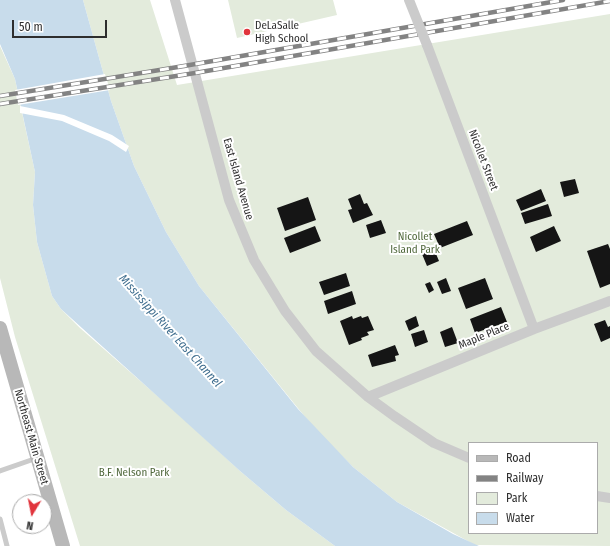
<!DOCTYPE html>
<html>
<head>
<meta charset="utf-8">
<style>
  body { margin:0 }
  #map { position:relative; width:610px; height:546px; overflow:hidden; background:#fff; font-family:"Fira Sans Condensed",sans-serif }
  canvas { display:block }
  .legend { position:absolute; left:468px; top:442px; width:130px; height:92px; box-sizing:border-box; background:#fff; border:1px solid #ababab; margin:0; padding:5px 7px; list-style:none; font-size:12px; color:#2e2e2e }
  .legend li { display:flex; align-items:center; gap:8px; height:20px }
  .legend b { width:20px; border:1px solid #ababab }
  .north { position:absolute; left:12px; top:494px; width:40px; height:40px; box-sizing:border-box; background:#fff; border:1px solid #ababab; border-radius:50%; rotate:190deg; font-size:11px; font-weight:700; line-height:16px; text-align:center; color:#2e2e2e }
  .north::after { content:''; display:block; margin:auto; width:14px; height:18px; background:#e1343c; clip-path:polygon(50% 0,100% 100%,50% 72%,0 100%) }
  .scale { position:absolute; left:12px; top:20px; width:95px; height:18px; box-sizing:border-box; border:2px solid #2e2e2e; border-top:0; padding-left:5px; font-size:12px; line-height:14px; white-space:nowrap; color:#2e2e2e; -webkit-text-stroke:3px #fff; paint-order:stroke }
</style>
</head>
<body>
<div id="map">
<canvas width="610" height="546"></canvas>
<ul class="legend">
<li><b style="height:5px;background:#b8b8b8"></b>Road</li>
<li><b style="height:5px;background:#838383"></b>Railway</li>
<li><b style="height:11px;background:#e3ebdc"></b>Park</li>
<li><b style="height:11px;background:#c8dceb"></b>Water</li>
</ul>
<div class="north">N</div>
<div class="scale">50 m</div>
</div>
<script>
const c = document.querySelector('canvas').getContext('2d');
c.lineJoin = 'round';
function fill(path, color) {
  c.fillStyle = color;
  c.fill(path, 'evenodd');
}
function shape(rows) {
  const path = new Path2D();
  for (const r of rows) {
    path.moveTo(r[0], r[1]);
    for (let i = 2; i < r.length; i += 2) path.lineTo(r[i], r[i + 1]);
  }
  return path;
}
function stroke(path, color, width, dash) {
  c.strokeStyle = color;
  c.lineWidth = width;
  c.lineCap = dash ? 'butt' : 'round';
  c.setLineDash(dash || []);
  c.stroke(path);
}
function label(font, color, halo, rows, align = 'center') {
  c.font = font + ' "Fira Sans Condensed",sans-serif';
  c.lineWidth = 4;
  c.setLineDash([]);
  c.textBaseline = 'middle';
  c.strokeStyle = halo;
  c.fillStyle = color;
  for (const [text, x, y, turn = 0] of rows) {
    c.save();
    c.translate(x, y);
    c.rotate((+turn || 0) * Math.PI / 180);
    c.textAlign = isNaN(turn) ? turn : align;
    if (halo) c.strokeText(text, 0, 0);
    c.fillText(text, 0, 0);
    c.restore();
  }
}
const green = shape([
  [83,0,150,0,177,85,610,14,610,546,475,545,397,502,353,467,314,428,199,286,166,232,134,166,111,101],
  [469,443,597,443,597,533,469,533],
  [228,0,333,0,337,15,237,38],
  [0,46,15,79,23,117,35,172,33,205,37,242,52,296,61,309,80,328,186,421,240,471,286,510,335,546,80,546,15,337,0,278]
]);
const water = shape([
  [0,0,83,0,111,101,134,166,166,232,199,286,298,409,353,467,397,502,453,534,479,546,335,546,286,510,240,471,61,309,52,296,37,242,33,205,35,172,15,79,0,44]
]);
const pier = shape([
  [105,74,110,90,18,105,15,90],
  [20,106,64,115,112,135,129,146,126,152,109,141,62,121,20,113]
]);
const building = shape([
  [575,179,579,193,564,197,560,182],
  [541,189,546,201,521,211,516,200],
  [360,194,364,204,367,203,373,215,353,223,348,210,352,209,348,199],
  [308,197,316,220,285,231,277,208],
  [548,204,552,216,525,224,521,213],
  [381,220,386,233,370,238,366,225],
  [467,221,473,235,440,248,434,234],
  [315,226,321,241,290,253,284,238],
  [554,226,561,241,536,252,530,237],
  [608,244,610,249,610,284,600,288,587,251],
  [434,249,439,261,427,266,422,254],
  [346,273,350,286,324,295,319,282],
  [446,278,451,291,442,294,437,282],
  [485,278,493,299,466,309,458,288],
  [430,282,434,290,429,293,425,284],
  [352,291,356,304,328,314,324,301],
  [501,307,507,322,475,333,470,319],
  [352,316,353,319,361,316,362,318,368,316,374,330,367,332,369,335,361,338,362,340,349,345,340,321],
  [416,316,419,326,409,331,405,321],
  [605,320,608,327,610,326,610,338,601,342,594,324],
  [452,327,458,343,445,347,440,332],
  [424,330,428,342,415,347,411,334],
  [395,345,399,355,395,356,396,361,372,367,368,355]
]);
const lane = shape([
  [0,471,37,458],
  [0,519,7,546]
]);
const street = shape([
  [175,0,229,200,254,260,285,311,316,351,368,397,394,416,434,443,469,458],
  [427,45,534,329],
  [368,397,534,329,610,301],
  [597,496,610,498]
]);
const secondary = shape([
  [0,328,63,546]
]);
const rail = shape([
  [0,96,184,66,563,0],
  [0,104,195,73,610,1]
]);
const streetBridge = shape([
  [409,0,427,45]
]);
const markers = [
  [247,32,4,"#e1343c"]
];
const poiNames = [
  ["DeLaSalle",255,26],
  ["High School",255,39]
];
const streetNames = [
  ["Nicollet Street",483,160,69],
  ["East Island Avenue",238,179,74],
  ["Maple Place",484,336,-22],
  ["Northeast Main Street",31,437,74]
];
const parkNames = [
  ["Nicollet",415,237],
  ["Island Park",415,250],
  ["B.F. Nelson Park",134,473]
];
const waterNames = [
  ["Mississippi River East Channel",170,331,48]
];
fill(green, '#e3ebdc');
fill(water, '#c8dceb');
fill(pier, '#fff');
fill(building, '#151515');
stroke(lane, '#cbcbcb', 5);
stroke(street, '#cbcbcb', 10);
stroke(secondary, '#b8b8b8', 14);
stroke(rail, '#838383', 4.5);
stroke(rail, '#fff', 3, [9]);
stroke(streetBridge, '#cbcbcb', 10);
for (const [x, y, r, color] of markers) {
  const dot = new Path2D();
  dot.arc(x, y, r, 0, 2 * Math.PI);
  c.fillStyle = color;
  c.fill(dot);
  stroke(dot, '#fff', 1.5);
}
label('11px', '#2e2e2e', '#fff', poiNames, 'left');
label('11px', '#2e2e2e', '#fff', streetNames);
label('11px', '#50683c', '#fff', parkNames);
label('italic 12px', '#3e6d8e', '#fff', waterNames);
</script>
</body>
</html>
